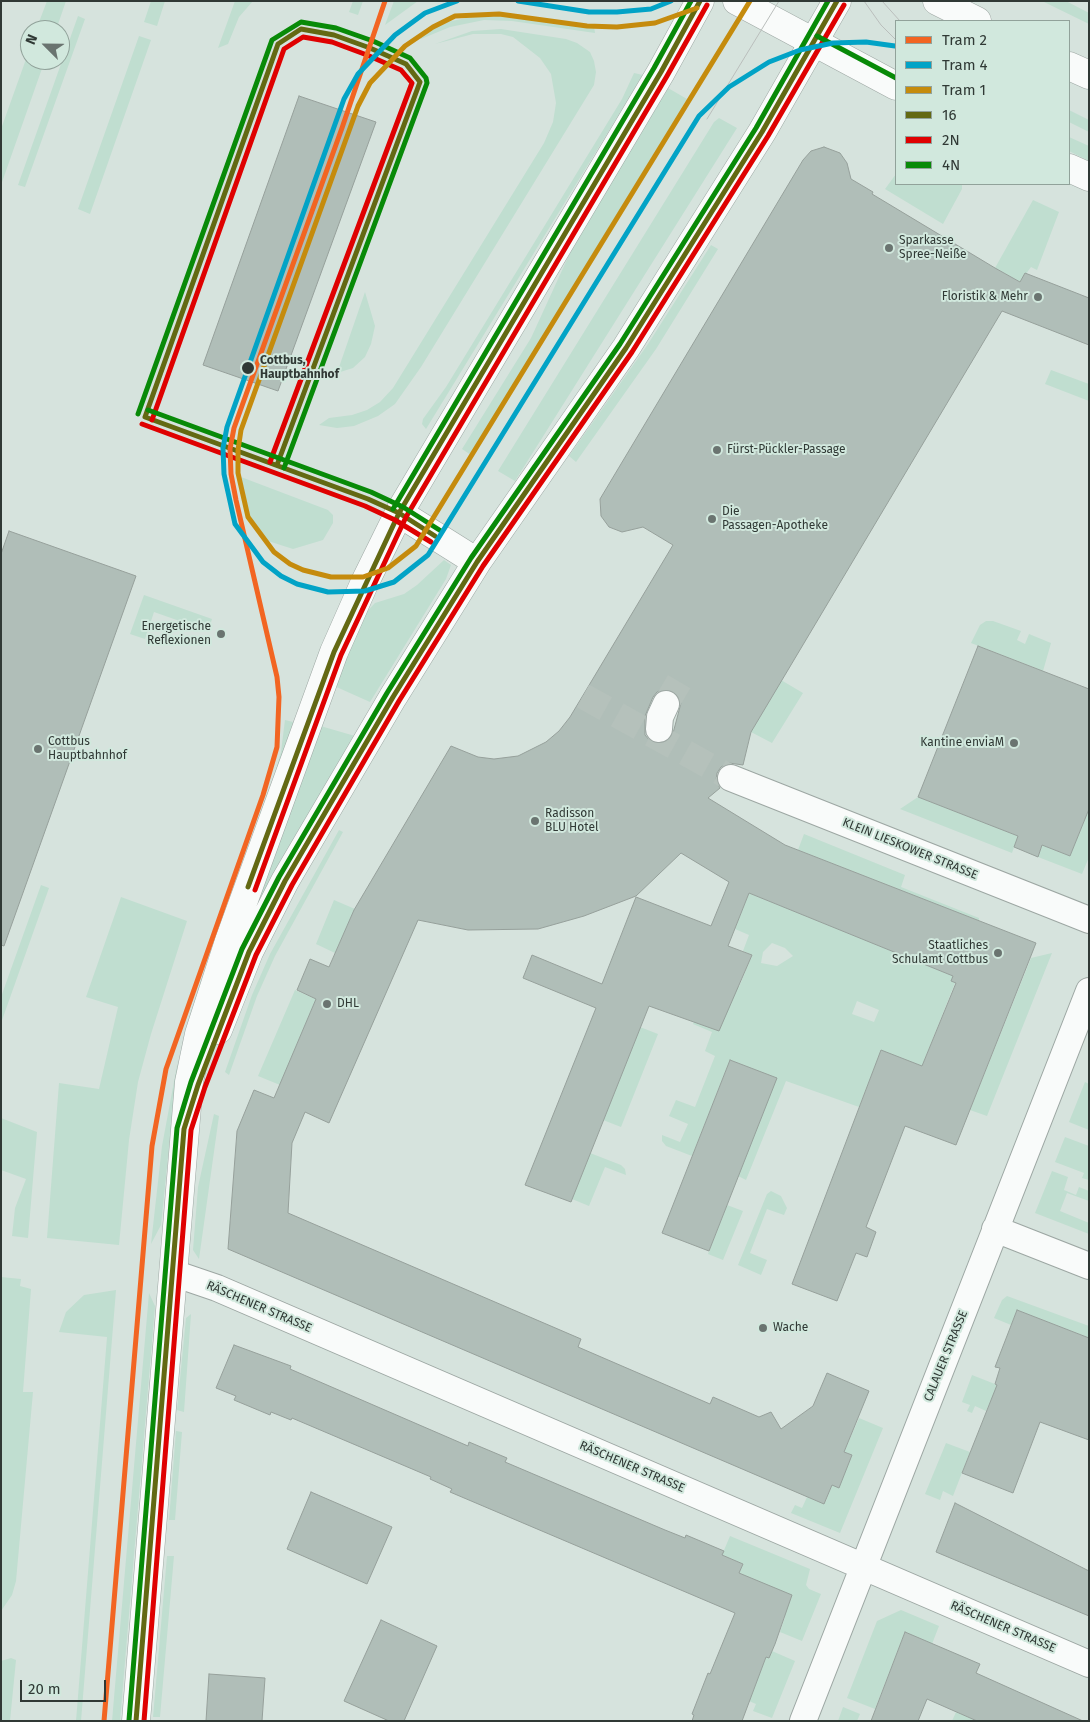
<!DOCTYPE html>
<html>
<head>
<meta charset="utf-8">
<style>
  body { margin:0 }
  #map { position:relative; width:1090px; height:1722px; overflow:hidden; background:#d6e3dd; font-family:"Fira Sans",sans-serif }
  canvas { display:block }
  .frame { position:absolute; inset:0; border:2px solid #303935; pointer-events:none }
  .legend { position:absolute; left:895px; top:20px; width:175px; height:165px; box-sizing:border-box; background:#d1e8dd; border:1px solid #91a29a; margin:0; padding:6px 9px; list-style:none; font-size:15px; color:#303935 }
  .legend li { display:flex; align-items:center; gap:10px; height:25px }
  .legend b { width:25px; border:1px solid #91a29a }
  .north { position:absolute; left:20px; top:20px; width:50px; height:50px; box-sizing:border-box; background:#d1e8dd; border:1px solid #91a29a; border-radius:50%; rotate:293deg; font-size:14px; font-weight:700; line-height:20px; text-align:center; color:#303935 }
  .north::after { content:''; display:block; margin:auto; width:18px; height:22px; background:#6a7470; clip-path:polygon(50% 0,100% 100%,50% 72%,0 100%) }
  .scale { position:absolute; left:20px; top:1680px; width:86px; height:22px; box-sizing:border-box; border:2px solid #303935; border-top:0; padding-left:6px; font-size:15px; line-height:18px; white-space:nowrap; color:#303935; -webkit-text-stroke:4px #d1e8dd; paint-order:stroke }
</style>
</head>
<body>
<div id="map">
<canvas width="1090" height="1722"></canvas>
<div class="frame"></div>
<ul class="legend">
<li><b style="height:6px;background:#f26522"></b>Tram 2</li>
<li><b style="height:6px;background:#02a3c6"></b>Tram 4</li>
<li><b style="height:6px;background:#c58b0d"></b>Tram 1</li>
<li><b style="height:6px;background:#636913"></b>16</li>
<li><b style="height:6px;background:#df0101"></b>2N</li>
<li><b style="height:6px;background:#088a08"></b>4N</li>
</ul>
<div class="north">N</div>
<div class="scale">20 m</div>
</div>
<script>
const c = document.querySelector('canvas').getContext('2d');
c.lineJoin = 'round';
function fill(path, color) {
  c.fillStyle = color;
  c.fill(path, 'evenodd');
}
function shape(rows) {
  const path = new Path2D();
  for (const r of rows) {
    path.moveTo(r[0], r[1]);
    for (let i = 2; i < r.length; i += 2) path.lineTo(r[i], r[i + 1]);
  }
  return path;
}
function stroke(path, color, width, dash) {
  c.strokeStyle = color;
  c.lineWidth = width;
  c.lineCap = dash ? 'butt' : 'round';
  c.setLineDash(dash || []);
  c.stroke(path);
}
function label(font, color, halo, rows, align = 'center') {
  c.font = font + ' "Fira Sans",sans-serif';
  c.lineWidth = 4;
  c.setLineDash([]);
  c.textBaseline = 'middle';
  c.strokeStyle = halo;
  c.fillStyle = color;
  for (const [text, x, y, turn = 0] of rows) {
    c.save();
    c.translate(x, y);
    c.rotate((+turn || 0) * Math.PI / 180);
    c.textAlign = isNaN(turn) ? turn : align;
    if (halo) c.strokeText(text, 0, 0);
    c.fillText(text, 0, 0);
    c.restore();
  }
}
const green = shape([
  [47,1,66,1,56,30,36,30],
  [151,1,165,1,157,26,144,22],
  [235,1,253,1,239,17,228,44,218,48],
  [353,1,363,1,358,15,349,12],
  [394,1,418,1,385,25],
  [1042,1,1066,1,1089,13,1089,24],
  [486,14,514,14,594,26,595,33,512,21,484,20,450,27,421,39,415,36,447,22],
  [78,16,85,19,25,187,18,185],
  [501,29,566,39,577,43,590,52,594,61,596,72,594,85,421,367,395,404,378,416,354,426,337,428,319,425,329,418,352,415,367,410,380,402,393,388,544,143,553,122,556,103,551,74,540,58,513,37,501,34,473,34,435,44,472,31],
  [139,36,151,40,90,214,78,209],
  [30,48,30,60,45,60,1,185,1,129],
  [634,73,643,75,426,429,422,424,423,419,446,387,622,99],
  [668,88,687,99,471,455,462,449,531,338,575,242],
  [1069,110,1089,120,1089,132,1069,122],
  [719,118,737,128,515,481,498,471,714,122],
  [1069,137,1089,146,1089,161,1069,151],
  [896,174,896,184,962,184,962,189,943,224,885,189],
  [1033,200,1059,212,1037,270,1031,267,1020,282,995,268],
  [711,245,718,249,656,349,576,462,569,456,648,344],
  [365,292,375,326,371,344,365,357,353,368,337,373],
  [1051,370,1089,384,1089,401,1045,384],
  [241,477,328,510,333,515,333,523,323,540,293,549,265,540,251,521],
  [444,560,451,565,446,579,370,702,332,685,360,619,375,603,404,594,417,585],
  [144,595,212,619,208,631,154,612,145,639,130,634],
  [986,621,993,621,1021,631,1017,640,1025,644,1029,634,1051,643,1043,671,971,643,980,625],
  [781,680,803,693,772,743,751,732],
  [285,720,297,723,269,794,281,752],
  [317,725,355,736,238,953],
  [918,797,1018,836,1012,853,900,809],
  [1089,809,1089,857,1082,874,1038,857,1042,845,1070,856],
  [339,830,343,832,275,956,257,996,229,1075,225,1072,252,995,270,954],
  [804,834,905,875,901,887,979,918,979,921,798,850],
  [41,885,49,888,1,1023,1,997],
  [749,893,953,976,951,981,955,983,922,1066,881,1051,859,1107,786,1081,746,1180,738,1176,776,1078,730,1060,692,1156,666,1146,662,1141,662,1135,680,1142,688,1124,669,1116,676,1100,695,1107,715,1056,705,1051,712,1032,693,1024,713,976,739,987,752,955,743,951,749,935,735,929],
  [772,943,785,948,793,956,777,966,761,963,763,952],
  [857,1001,879,1010,874,1022,852,1014],
  [121,897,187,921,151,1034,138,1082,129,1140,119,1245,47,1238,59,1083,99,1089,118,1007,86,997],
  [334,900,355,909,335,953,316,944],
  [1052,953,987,1116,970,1110,1031,958],
  [295,990,316,999,280,1085,258,1076],
  [640,1027,658,1034,621,1127,603,1120],
  [178,1060,161,1225,151,1244,162,1146],
  [1085,1082,1089,1084,1089,1130,1069,1122],
  [214,1114,219,1116,199,1259,193,1250,198,1187],
  [1,1118,37,1132,28,1238,12,1236,15,1208,26,1179,1,1170],
  [1065,1137,1089,1146,1089,1180,1082,1178,1084,1173,1055,1162],
  [590,1153,621,1165,625,1169,626,1175,605,1167,589,1206,572,1199],
  [1052,1171,1068,1177,1064,1190,1076,1195,1079,1187,1089,1191,1089,1201,1067,1193,1060,1211,1089,1223,1089,1234,1035,1213],
  [771,1191,781,1196,787,1208,784,1215,767,1209,750,1253,767,1260,761,1275,738,1265,767,1194],
  [727,1205,743,1211,723,1260,708,1254],
  [1,1277,21,1279,20,1286,31,1289,23,1392,33,1392,16,1581,12,1595,1,1611],
  [116,1290,81,1721,76,1721,107,1337,59,1332,66,1312,84,1295],
  [149,1293,155,1306,120,1721,112,1721],
  [1007,1296,1089,1326,1089,1338,1017,1310,1011,1325,994,1318,1002,1300],
  [191,1314,184,1412,177,1410,186,1318],
  [972,1375,1000,1386,994,1401,991,1400,986,1411,975,1406,972,1413,967,1411,970,1405,962,1402],
  [859,1418,883,1428,840,1533,791,1513,795,1505,802,1508,807,1497,822,1503,826,1501,832,1485,839,1487,852,1455,844,1452],
  [176,1431,182,1432,175,1520,169,1520],
  [946,1443,970,1452,953,1496,943,1491,940,1500,925,1494],
  [730,1536,810,1569,806,1585,809,1589,821,1594,802,1641,780,1632,785,1617,739,1573,743,1564,722,1555],
  [167,1556,174,1556,160,1717,153,1717],
  [901,1610,939,1626,932,1644,905,1632,875,1709,847,1698,877,1621],
  [772,1651,795,1661,772,1718,753,1711,756,1704,749,1701,766,1657],
  [11,1658,16,1660,10,1721,1,1721,1,1661],
  [843,1707,860,1714,857,1721,838,1721],
  [956,1712,977,1721,952,1721]
]);
const building = shape([
  [299,96,376,122,278,391,203,365,299,96],
  [824,147,840,153,847,163,851,179,873,192,872,194,995,268,1020,282,1025,273,1089,298,1089,345,1002,311,751,732,743,765,729,763,721,767,717,773,716,780,720,788,708,798,785,845,1036,943,956,1145,905,1126,866,1227,876,1232,867,1257,856,1253,837,1301,792,1284,881,1050,922,1066,956,983,951,981,953,976,749,893,728,946,752,955,719,1031,649,1006,571,1202,525,1185,596,1008,523,978,532,955,602,984,636,897,711,926,729,882,681,853,636,896,584,916,538,929,468,930,418,920,329,1123,305,1112,292,1143,288,1213,581,1339,578,1347,710,1404,713,1397,759,1417,771,1412,781,1429,813,1406,827,1373,869,1391,844,1452,852,1455,839,1488,832,1485,824,1504,228,1249,237,1131,254,1090,274,1098,316,999,297,990,310,959,329,967,354,910,451,746,478,757,494,759,518,756,546,742,559,731,570,717,673,545,643,527,622,532,609,527,601,516,600,499,803,160,811,151,824,147],
  [664,689,672,690,678,695,681,703,672,737,666,742,657,744,650,741,645,735,645,716,653,697,657,692,664,689],
  [9,531,136,576,4,946,1,945,1,554,9,531],
  [978,646,1089,689,1089,809,1070,856,1042,845,1038,857,1014,847,1018,836,918,797,978,646],
  [730,1060,777,1078,709,1251,662,1233,730,1060],
  [1017,1310,1089,1338,1089,1440,1040,1422,1013,1493,962,1473,997,1385,995,1384,1000,1368,995,1367,1017,1310],
  [234,1345,291,1366,290,1369,468,1446,469,1442,507,1458,505,1462,665,1530,685,1538,686,1535,724,1551,722,1555,743,1564,739,1573,792,1595,775,1644,769,1658,766,1657,742,1721,692,1721,694,1715,692,1714,708,1673,710,1674,735,1613,450,1492,452,1489,430,1479,431,1477,292,1418,291,1420,271,1412,270,1415,234,1400,236,1396,216,1388,234,1345],
  [311,1492,392,1527,367,1584,287,1549,311,1492],
  [955,1503,1089,1571,1089,1616,936,1552,955,1503],
  [381,1620,437,1646,404,1721,389,1721,344,1701,381,1620],
  [905,1632,980,1664,976,1673,1083,1721,977,1721,927,1699,918,1721,871,1721,905,1632],
  [209,1674,265,1678,262,1721,206,1721,209,1674]
]);
const streetTunnel = shape([
  [583,696,731,778],
  [666,704,683,675]
]);
const street = shape([
  [659,729,660,717,666,704],
  [731,778,1089,920],
  [995,1229,1089,1266],
  [173,1273,217,1288,1089,1664],
  [803,1721,1089,991]
]);
const secondary = shape([
  [737,1,896,86],
  [937,1,977,21],
  [1069,66,1089,75],
  [1069,168,1089,177],
  [399,513,477,562],
  [218,1030,249,952,285,881,393,697,477,562,626,348,762,132,837,1],
  [136,1721,189,1082,199,1034,229,941,334,652,364,584,399,513,661,72,700,1]
]);
const tram = shape([
  [864,1,881,25,896,40],
  [882,1,900,21],
  [707,119,779,1]
]);
const bus1 = shape([
  [145,417,278,44,301,29,334,35,370,48,406,64,420,82,277,465],
  [145,417,368,499,399,513,435,536],
  [248,887,334,652,399,513,661,72,700,1],
  [136,1721,184,1129,198,1085,249,952,285,881,393,697,477,562,626,348,762,132,837,1]
]);
const bus2 = shape([
  [152,420,284,49,303,37,332,42,367,55,401,70,412,83,270,462],
  [142,424,365,506,395,520,431,542],
  [255,890,341,655,406,517,667,76,707,5],
  [144,1721,191,1130,205,1087,256,955,292,885,399,701,483,566,632,352,768,136,844,5]
]);
const bus3 = shape([
  [817,36,896,78],
  [148,410,371,492,403,507,441,531],
  [138,414,272,40,301,22,336,28,373,41,410,58,426,78,427,83,284,468],
  [393,509,654,68,691,1],
  [129,1720,177,1128,191,1082,242,949,279,877,387,693,471,558,620,344,756,128,828,1]
]);
const tram1 = shape([
  [104,1721,152,1146,166,1069,263,795,277,747,279,697,277,677,236,500,231,474,230,449,234,428,342,128,385,1]
]);
const tram2 = shape([
  [457,1,425,13,395,35,358,74,344,99,227,427,223,448,224,474,235,524,263,562,281,576,297,584,328,592,365,591,394,582,428,555,699,116,729,87,769,62,800,50,833,43,866,42,895,46],
  [518,1,589,12,617,12,651,9,671,1]
]);
const tram3 = shape([
  [697,8,655,23,617,27,587,26,499,14,455,16,433,27,405,46,370,83,358,106,241,430,238,450,238,473,248,517,274,552,290,564,303,570,331,577,363,577,388,568,416,546,750,1]
]);
const markers = [
  [889,248,5,"#6a7470"],
  [1038,297,5,"#6a7470"],
  [248,368,7,"#303935"],
  [717,450,5,"#6a7470"],
  [712,519,5,"#6a7470"],
  [221,634,5,"#6a7470"],
  [1014,743,5,"#6a7470"],
  [38,749,5,"#6a7470"],
  [535,821,5,"#6a7470"],
  [998,953,5,"#6a7470"],
  [327,1004,5,"#6a7470"],
  [763,1328,5,"#6a7470"]
];
const poiNames = [
  ["Sparkasse",899,241],
  ["Spree-Neiße",899,255],
  ["Floristik & Mehr",1028,297,"right"],
  ["Fürst-Pückler-Passage",727,450],
  ["Die",722,512],
  ["Passagen-Apotheke",722,526],
  ["Energetische",211,627,"right"],
  ["Reflexionen",211,641,"right"],
  ["Cottbus",48,742],
  ["Hauptbahnhof",48,756],
  ["Kantine enviaM",1004,743,"right"],
  ["Radisson",545,814],
  ["BLU Hotel",545,828],
  ["Staatliches",988,946,"right"],
  ["Schulamt Cottbus",988,960,"right"],
  ["DHL",337,1004],
  ["Wache",773,1328]
];
const stopNames = [
  ["Cottbus,",260,361],
  ["Hauptbahnhof",260,375]
];
const streetNames = [
  ["KLEIN LIESKOWER STRASSE",910,849,22],
  ["RÄSCHENER STRASSE",259,1307,23],
  ["CALAUER STRASSE",946,1356,-68],
  ["RÄSCHENER STRASSE",632,1467,23],
  ["RÄSCHENER STRASSE",1003,1627,23]
];
fill(green, '#c0ded0');
fill(building, '#b0beb8');
stroke(building, '#96a09b', 1);
stroke(streetTunnel, '#b5c1bb', 26, [26, 13]);
stroke(street, '#9da7a3', 28);
stroke(secondary, '#9da7a3', 29);
stroke(street, '#f9fbfa', 26);
stroke(secondary, '#f9fbfa', 28);
stroke(tram, '#babebc', 1);
stroke(bus1, '#636913', 5);
stroke(bus2, '#df0101', 5);
stroke(bus3, '#088a08', 5);
stroke(tram1, '#f26522', 5);
stroke(tram2, '#02a3c6', 5);
stroke(tram3, '#c58b0d', 5);
for (const [x, y, r, color] of markers) {
  const dot = new Path2D();
  dot.arc(x, y, r, 0, 2 * Math.PI);
  c.fillStyle = color;
  c.fill(dot);
  stroke(dot, '#d1e8dd', 2);
}
label('12px', '#303935', '#d1e8dd', poiNames, 'left');
label('bold 12px', '#303935', '#d1e8dd', stopNames, 'left');
label('12px', '#303935', '#d1e8dd', streetNames);
</script>
</body>
</html>
